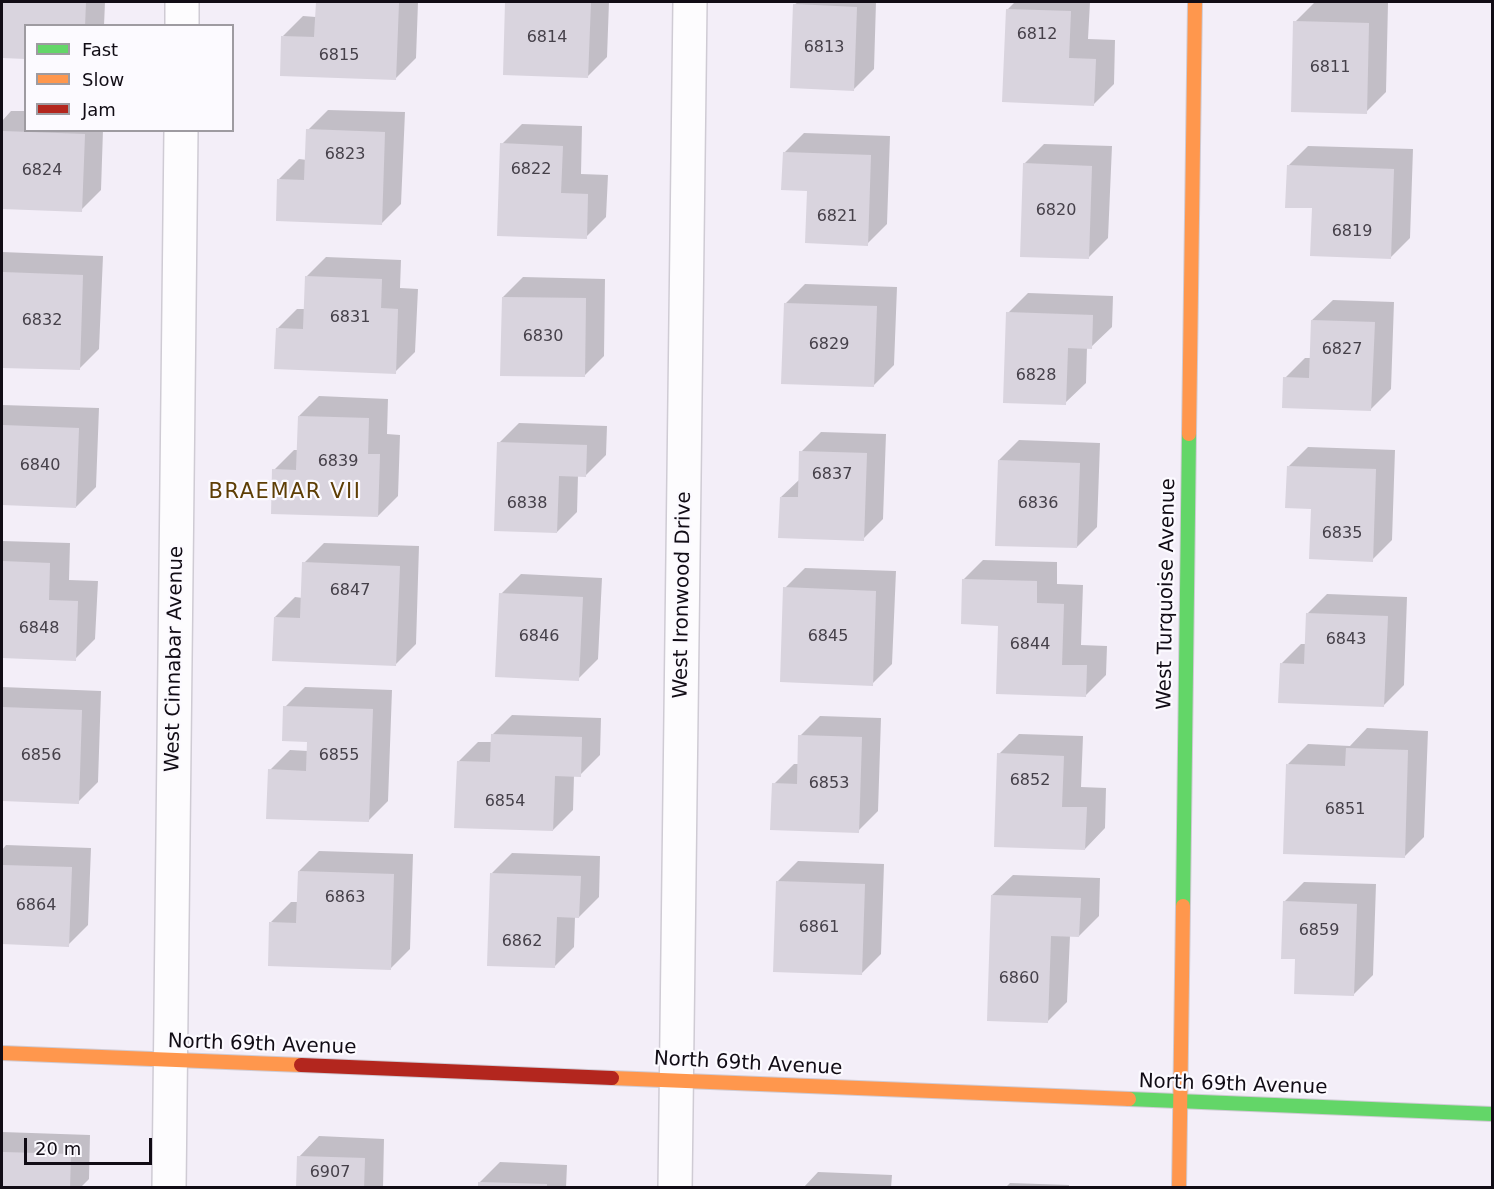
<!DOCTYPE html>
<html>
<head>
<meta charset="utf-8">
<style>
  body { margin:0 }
  #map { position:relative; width:1494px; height:1189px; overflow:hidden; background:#f3eef8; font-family:"DejaVu Sans",sans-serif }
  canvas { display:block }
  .frame { position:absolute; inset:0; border:3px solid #110c15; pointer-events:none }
  .legend { position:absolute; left:24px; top:24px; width:210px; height:108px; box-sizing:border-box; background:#fcfaff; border:2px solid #9e9ba1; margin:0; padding:8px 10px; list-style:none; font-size:18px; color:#110c15 }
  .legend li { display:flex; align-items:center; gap:12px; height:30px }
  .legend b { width:30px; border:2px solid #9e9ba1 }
  .scale { position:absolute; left:24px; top:1138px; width:128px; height:27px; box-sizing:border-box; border:3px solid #110c15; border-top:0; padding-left:8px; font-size:18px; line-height:21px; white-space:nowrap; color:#110c15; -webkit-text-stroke:4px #fcfaff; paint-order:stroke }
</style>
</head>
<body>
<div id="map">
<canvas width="1494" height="1189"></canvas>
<div class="frame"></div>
<ul class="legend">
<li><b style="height:8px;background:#63d668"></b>Fast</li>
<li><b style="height:8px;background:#ff974d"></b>Slow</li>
<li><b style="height:8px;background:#b3261e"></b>Jam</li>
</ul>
<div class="scale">20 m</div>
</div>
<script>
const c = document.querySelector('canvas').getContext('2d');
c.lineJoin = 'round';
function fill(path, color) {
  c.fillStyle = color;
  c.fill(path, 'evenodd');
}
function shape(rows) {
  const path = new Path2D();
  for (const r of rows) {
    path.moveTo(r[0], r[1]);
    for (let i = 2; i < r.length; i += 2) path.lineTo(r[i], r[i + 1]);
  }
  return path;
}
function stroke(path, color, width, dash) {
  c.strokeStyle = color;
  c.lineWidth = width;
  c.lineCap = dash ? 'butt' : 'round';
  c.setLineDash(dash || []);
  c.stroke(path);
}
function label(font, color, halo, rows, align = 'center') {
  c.font = font + ' "DejaVu Sans",sans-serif';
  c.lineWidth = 4.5;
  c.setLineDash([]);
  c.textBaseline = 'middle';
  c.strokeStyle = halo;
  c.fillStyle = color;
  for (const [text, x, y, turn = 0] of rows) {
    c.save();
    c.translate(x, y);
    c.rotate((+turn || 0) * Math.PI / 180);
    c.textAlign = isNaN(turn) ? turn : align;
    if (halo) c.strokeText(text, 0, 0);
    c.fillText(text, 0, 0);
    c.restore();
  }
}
const shadow = shape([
  [2,2,105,2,104,26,26,26,26,57,2,56],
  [317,2,418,2,416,58,396,78,283,36,303,16,316,17],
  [507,2,609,2,607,57,587,77,504,74],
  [798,2,876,2,874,69,854,89,794,5],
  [1015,2,1090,2,1088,39,1115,40,1114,84,1094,104,1007,10],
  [1315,2,1388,3,1386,92,1366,112,1295,22],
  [328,110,405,112,401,204,381,224,279,179,299,159,307,160,308,130],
  [11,111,26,111,26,130,103,130,101,190,81,210,2,207,2,121],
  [522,124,582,126,581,174,608,175,606,217,586,237,502,144],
  [804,133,890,136,887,224,867,244,808,189,784,153],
  [1044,144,1112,146,1108,238,1088,258,1024,164],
  [1308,146,1413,149,1410,238,1390,258,1314,207,1288,166],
  [2,252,103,256,99,349,79,369,2,366],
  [326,257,401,260,400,288,418,289,415,352,395,372,277,329,297,309,305,309,306,277],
  [523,277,605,279,604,356,584,376,503,297],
  [805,284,897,287,894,365,874,385,785,304],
  [1028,293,1113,296,1112,327,1091,347,1087,347,1086,383,1065,403,1008,313],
  [1333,300,1394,302,1391,389,1371,409,1285,378,1305,358,1311,358,1312,320],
  [319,396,388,399,387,434,400,435,398,496,378,516,274,470,294,450,298,450,299,416],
  [2,405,99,408,96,487,76,507,2,504],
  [519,423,607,426,606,455,586,475,578,475,577,512,557,532,499,443],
  [821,432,886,434,883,519,863,539,781,497,800,479,801,452],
  [1019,440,1100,443,1097,527,1077,547,999,460],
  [1308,447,1395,450,1392,540,1372,560,1312,507,1288,467],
  [2,541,70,543,69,580,98,581,95,639,75,659,2,657],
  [324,543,419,546,416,644,396,664,275,617,295,597,303,598,304,563],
  [983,560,1057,562,1057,584,1083,585,1081,645,1107,646,1106,675,1086,695,999,624,963,580],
  [805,568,896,571,892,664,872,684,785,588],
  [521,574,602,578,598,659,578,679,501,594],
  [1327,594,1407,597,1404,685,1384,705,1281,664,1301,644,1306,644,1307,614],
  [2,687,101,691,98,782,78,802,2,799],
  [305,687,392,690,388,801,368,821,270,770,290,750,308,751,308,740,285,707],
  [512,715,601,718,600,755,580,775,574,775,573,810,553,830,458,762,478,742,492,742,492,735],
  [820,716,881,718,878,811,858,831,774,784,794,764,799,764,800,736],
  [1367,728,1428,731,1424,837,1404,857,1288,764,1308,744,1350,746],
  [1019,734,1083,736,1081,787,1106,788,1105,828,1085,849,999,754],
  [6,845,91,848,88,925,68,945,2,943,2,850],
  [319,851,413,854,410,949,390,969,271,922,291,902,298,902,299,871],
  [512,853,600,856,599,897,579,917,575,917,574,947,554,967,492,873],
  [798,861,884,864,881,954,861,974,778,881],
  [1013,875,1100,878,1099,916,1079,936,1070,936,1067,1002,1047,1022,992,895],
  [1304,882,1376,884,1373,975,1353,995,1297,958,1284,902],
  [2,1132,90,1135,89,1179,80,1188,2,1188],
  [319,1136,384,1139,383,1188,298,1188,299,1157],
  [500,1162,567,1165,566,1188,479,1188,480,1182],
  [818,1172,892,1175,891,1188,803,1188],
  [1010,1183,1069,1185,1069,1188,1005,1188]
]);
const building = shape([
  [2,2,86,2,85,26,26,26,26,59,2,58],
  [316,2,399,2,396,80,280,76,281,36,314,37],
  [505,2,591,2,588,78,503,75],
  [793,4,857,7,854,91,790,88],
  [1006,9,1071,11,1069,58,1096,59,1094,106,1002,102],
  [1293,21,1369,23,1367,114,1291,112],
  [306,129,385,132,382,225,276,221,277,179,304,180],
  [2,131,85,134,82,212,2,209],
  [500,143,563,146,561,193,588,194,587,239,497,236],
  [783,152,871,155,868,246,805,243,807,191,781,190],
  [1023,163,1092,166,1089,259,1020,257],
  [1287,165,1394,169,1391,259,1310,256,1312,208,1285,208],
  [2,272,83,275,80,370,2,368],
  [305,276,382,279,381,308,398,309,396,374,274,369,276,328,303,329],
  [502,297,586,298,585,377,500,376],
  [784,303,877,306,874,387,781,384],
  [1006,312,1093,315,1092,349,1068,348,1066,405,1003,403],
  [1311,320,1375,322,1371,411,1282,408,1283,377,1309,378],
  [298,416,369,418,368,454,380,454,378,517,271,514,272,469,296,470],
  [2,425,79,428,76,508,2,505],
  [497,442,587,445,586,477,559,476,557,533,494,531],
  [799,451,867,453,864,541,778,538,780,497,798,497],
  [998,460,1080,463,1077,548,995,546],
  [1287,466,1376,469,1373,562,1309,559,1311,509,1285,508],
  [2,561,50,563,49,600,78,601,76,661,2,658],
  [302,562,400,566,396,666,272,661,274,617,300,618],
  [962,579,1037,581,1037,603,1064,604,1062,665,1087,665,1086,697,996,694,998,626,961,624],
  [783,587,876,591,873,686,780,682],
  [499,593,583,597,579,681,495,677],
  [1306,613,1388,616,1384,707,1278,703,1280,663,1304,664],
  [283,706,373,709,369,822,266,819,268,769,306,771,307,742,282,741],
  [2,707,82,710,79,804,2,801],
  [491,734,582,737,581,777,555,776,553,831,454,828,457,761,490,762],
  [798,735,862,737,859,833,770,830,772,783,797,784],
  [1346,748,1408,750,1405,858,1283,854,1286,764,1345,766],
  [997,753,1064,756,1062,807,1087,807,1085,850,994,847],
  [2,865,72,867,69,947,2,944],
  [298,871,394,874,391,970,268,966,269,922,296,923],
  [490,873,581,876,579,918,557,917,555,968,487,966],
  [776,881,865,884,862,975,773,972],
  [991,895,1081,898,1079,937,1051,936,1048,1023,987,1021],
  [1283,901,1357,904,1354,996,1294,994,1295,959,1281,959],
  [2,1152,71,1154,70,1188,2,1188],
  [297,1156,365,1158,364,1188,296,1188],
  [478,1182,547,1184,547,1188,478,1188]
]);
const street = shape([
  [182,26,182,2],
  [169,1188,181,130],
  [675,1188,690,2]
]);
const fast = shape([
  [1183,906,1189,434],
  [1129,1099,1492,1114]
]);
const slow = shape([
  [1189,434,1195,2],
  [2,1053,301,1065],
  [612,1078,1129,1099],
  [1179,1188,1183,906]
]);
const jam = shape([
  [301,1065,612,1078]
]);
const numberNames = [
  ["6812",1037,35],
  ["6814",547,38],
  ["6813",824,48],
  ["6815",339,56],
  ["6811",1330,68],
  ["6823",345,155],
  ["6822",531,170],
  ["6824",42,171],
  ["6820",1056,211],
  ["6821",837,217],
  ["6819",1352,232],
  ["6831",350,318],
  ["6832",42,321],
  ["6830",543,337],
  ["6829",829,345],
  ["6827",1342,350],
  ["6828",1036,376],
  ["6839",338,462],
  ["6840",40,466],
  ["6837",832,475],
  ["6838",527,504],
  ["6836",1038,504],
  ["6835",1342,534],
  ["6847",350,591],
  ["6848",39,629],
  ["6846",539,637],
  ["6845",828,637],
  ["6843",1346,640],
  ["6844",1030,645],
  ["6856",41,756],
  ["6855",339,756],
  ["6852",1030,781],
  ["6853",829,784],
  ["6854",505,802],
  ["6851",1345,810],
  ["6863",345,898],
  ["6864",36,906],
  ["6861",819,928],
  ["6859",1319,931],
  ["6862",522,942],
  ["6860",1019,979],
  ["6907",330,1173]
];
const streetNames = [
  ["West Turquoise Avenue",1167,594,-89],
  ["West Ironwood Drive",683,595,-89],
  ["West Cinnabar Avenue",175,659,-89],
  ["North 69th Avenue",262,1045,2],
  ["North 69th Avenue",748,1064,3],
  ["North 69th Avenue",1233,1085,2]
];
const neighbourhoodNames = [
  ["BRAEMAR VII",285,493]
];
fill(shadow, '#0003');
fill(building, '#d9d4de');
stroke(street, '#cfcbd4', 36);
stroke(fast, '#cfcbd4', 16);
stroke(slow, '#cfcbd4', 16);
stroke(jam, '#cfcbd4', 16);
stroke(street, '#fdfcfe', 33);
stroke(fast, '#63d668', 14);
stroke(slow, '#ff974d', 14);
stroke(jam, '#b3261e', 14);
label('16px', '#46414a', null, numberNames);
label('20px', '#110c15', '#fcfaff', streetNames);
c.letterSpacing = '1.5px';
label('21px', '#5e3e05', '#fcfaff', neighbourhoodNames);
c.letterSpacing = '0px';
</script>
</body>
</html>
